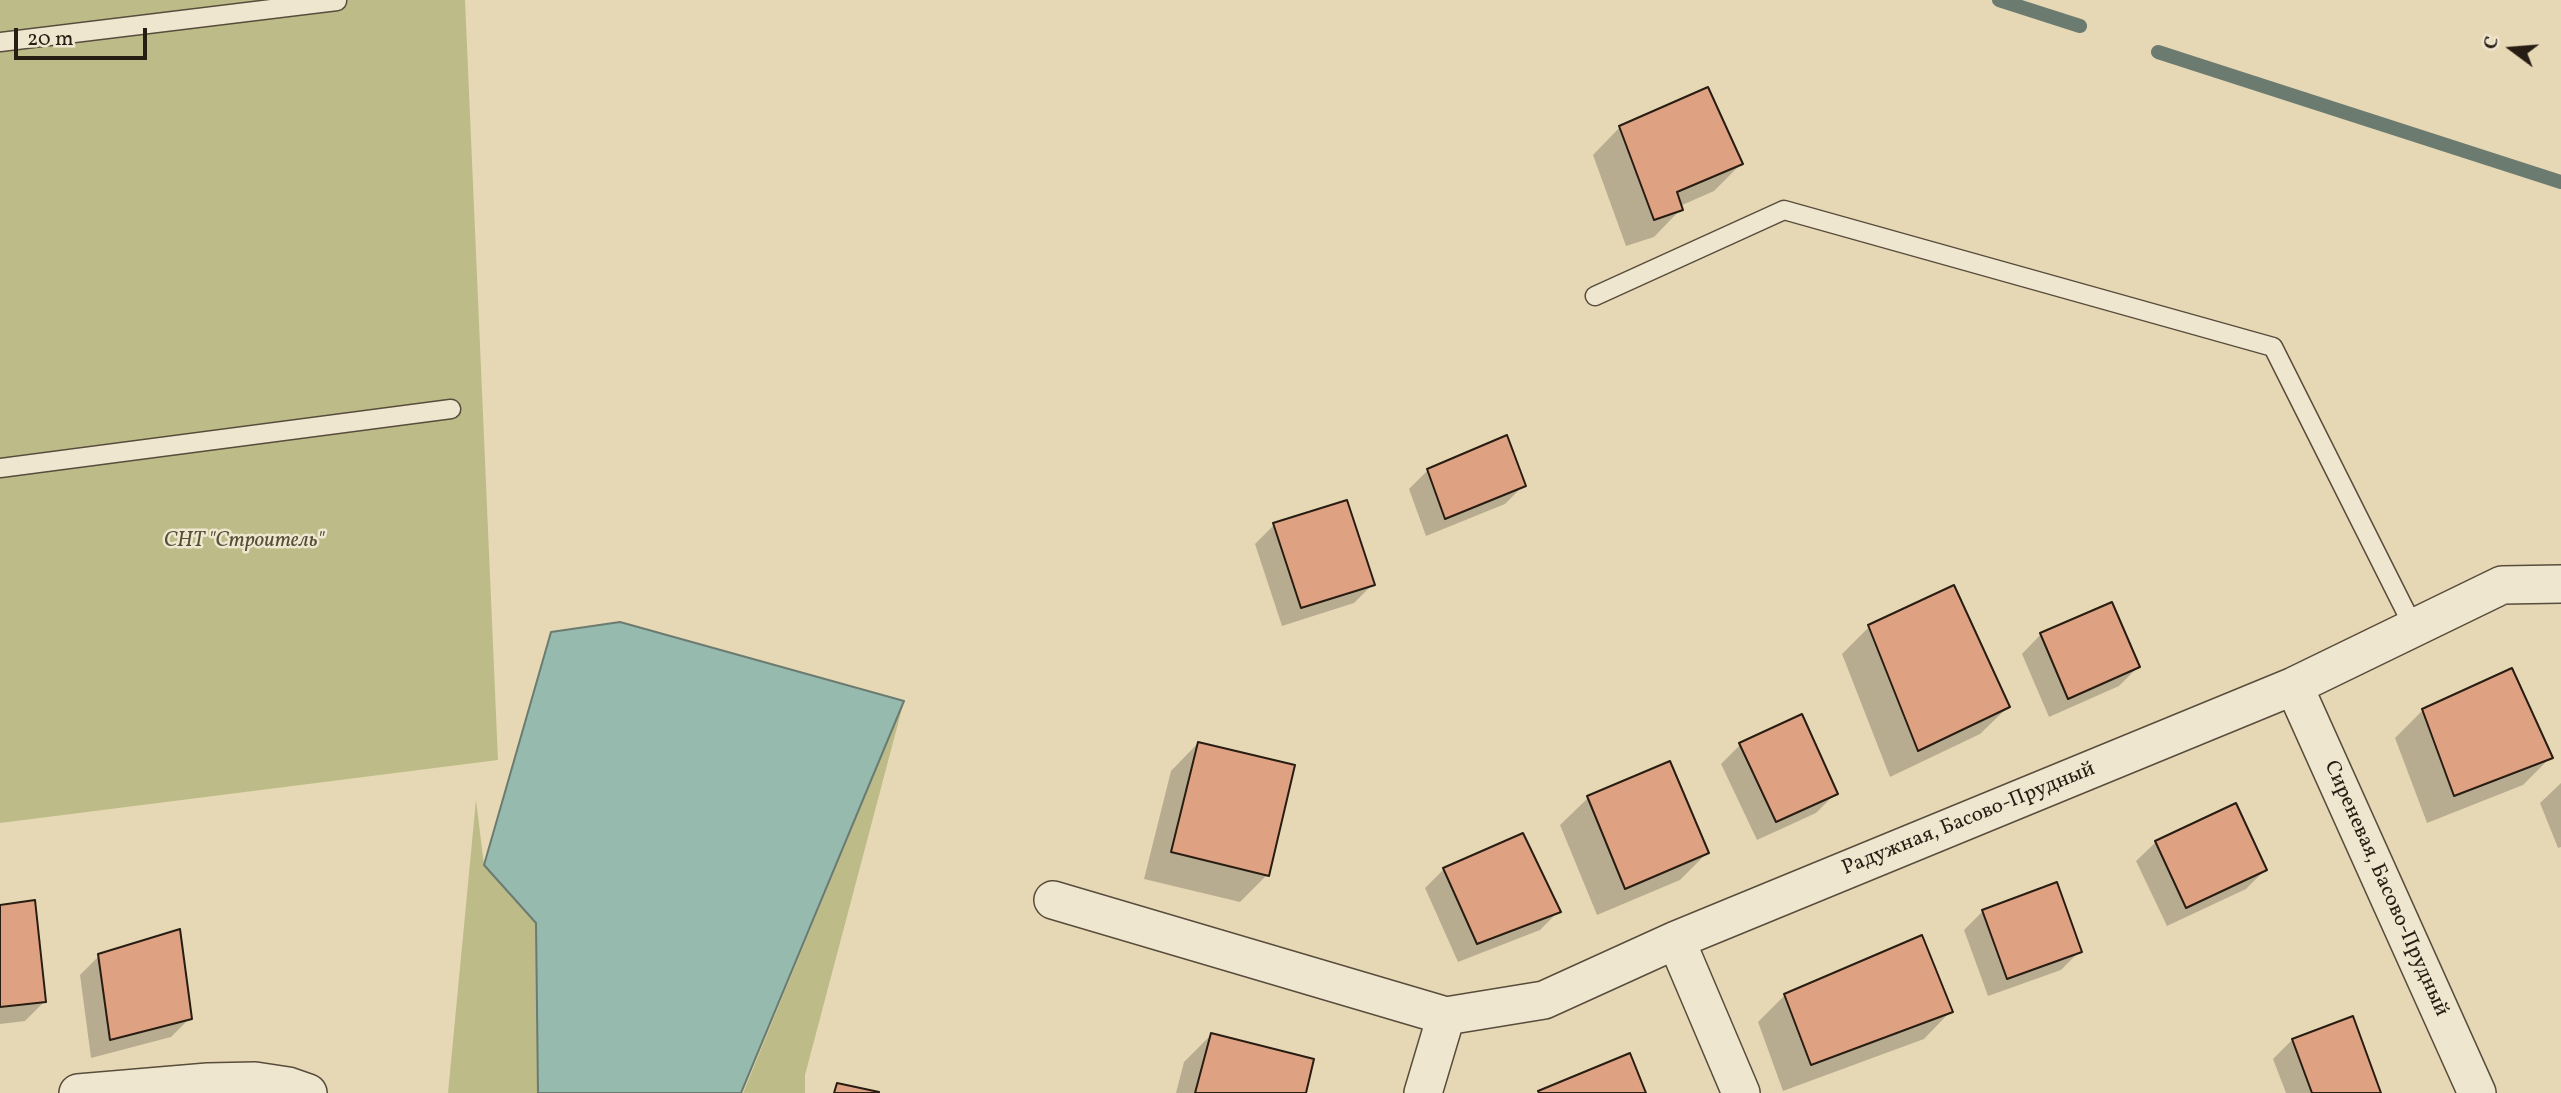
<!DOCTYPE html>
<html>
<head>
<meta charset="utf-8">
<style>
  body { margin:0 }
  #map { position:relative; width:2561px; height:1093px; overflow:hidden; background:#e7d8b5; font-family:Vollkorn,serif }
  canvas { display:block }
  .north { position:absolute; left:2477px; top:14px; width:70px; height:70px; -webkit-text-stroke:5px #efe6cf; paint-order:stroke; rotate:286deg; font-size:19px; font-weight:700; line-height:28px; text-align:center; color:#281d13 }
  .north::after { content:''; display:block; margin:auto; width:24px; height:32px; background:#281d13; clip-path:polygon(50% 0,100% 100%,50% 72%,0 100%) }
  .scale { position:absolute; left:14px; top:28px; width:133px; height:32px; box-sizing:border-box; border:4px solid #281d13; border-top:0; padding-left:9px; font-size:21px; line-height:24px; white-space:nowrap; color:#281d13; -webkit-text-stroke:5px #efe6cf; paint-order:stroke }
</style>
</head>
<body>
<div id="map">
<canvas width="2561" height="1093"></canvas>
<div class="north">С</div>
<div class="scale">20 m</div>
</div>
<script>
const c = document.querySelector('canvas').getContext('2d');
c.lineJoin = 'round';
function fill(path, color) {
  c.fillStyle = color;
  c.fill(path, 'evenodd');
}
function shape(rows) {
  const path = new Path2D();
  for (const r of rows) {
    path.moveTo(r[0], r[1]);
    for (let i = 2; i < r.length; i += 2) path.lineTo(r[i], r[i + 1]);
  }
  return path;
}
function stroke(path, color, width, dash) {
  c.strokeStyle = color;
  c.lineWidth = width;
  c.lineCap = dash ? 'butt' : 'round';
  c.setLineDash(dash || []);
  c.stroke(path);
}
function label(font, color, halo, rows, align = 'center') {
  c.font = font + ' Vollkorn,serif';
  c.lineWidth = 5;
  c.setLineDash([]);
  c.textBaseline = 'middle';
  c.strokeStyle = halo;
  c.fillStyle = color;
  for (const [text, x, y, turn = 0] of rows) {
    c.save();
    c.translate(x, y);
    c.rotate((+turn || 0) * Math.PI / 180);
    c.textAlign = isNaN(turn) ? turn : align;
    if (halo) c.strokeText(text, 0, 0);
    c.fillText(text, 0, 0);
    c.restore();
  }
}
const green = shape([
  [0,0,465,0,498,760,0,823],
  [904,701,805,1075,805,1093,743,1093],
  [476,800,484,865,536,923,538,1093,448,1093]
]);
const water = shape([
  [620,622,904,701,741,1093,538,1093,536,923,484,865,551,632,620,622]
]);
const shadow = shape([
  [1620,127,1741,164,1714,191,1680,206,1681,209,1654,237,1626,246,1593,155],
  [1428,470,1524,485,1505,504,1426,536,1409,489],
  [1274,525,1373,584,1354,603,1282,626,1255,544],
  [2111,604,2138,667,2119,686,2049,717,2022,654,2041,634],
  [1869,627,2008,707,1980,734,1890,777,1842,654],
  [2423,710,2551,757,2523,785,2427,823,2395,738],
  [1801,717,1835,794,1816,813,1757,840,1721,764,1740,745],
  [1198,743,1267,875,1240,902,1144,879,1171,771],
  [1669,763,1707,853,1680,880,1597,915,1560,825,1588,798],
  [2561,783,2561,847,2558,848,2540,803],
  [2235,805,2265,870,2246,889,2167,926,2136,861,2156,842],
  [1522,835,1559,911,1540,930,1458,962,1425,888,1444,869],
  [0,907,44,1002,25,1021,0,1024],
  [1983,911,2080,951,2061,970,1988,996,1964,930],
  [99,956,190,1018,171,1037,91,1058,80,975],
  [1785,995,1951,1011,1924,1039,1783,1091,1758,1022],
  [2352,1018,2379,1093,2286,1093,2273,1059,2292,1040],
  [1211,1035,1304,1093,1176,1093,1184,1062]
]);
const stream = shape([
  [1999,0,2080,26],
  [2158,52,2561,182]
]);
const building = shape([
  [1708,87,1743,164,1677,192,1683,210,1654,220,1619,126,1708,87],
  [1507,435,1526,486,1445,519,1427,469,1507,435],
  [1347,500,1375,585,1301,608,1273,523,1347,500],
  [1954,585,2010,707,1918,751,1868,625,1954,585],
  [2112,602,2140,667,2068,699,2040,633,2112,602],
  [2512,668,2553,758,2454,796,2422,709,2512,668],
  [1802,714,1838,794,1776,822,1739,743,1802,714],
  [1198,742,1295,765,1269,876,1171,852,1198,742],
  [1670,761,1709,853,1625,889,1587,796,1670,761],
  [2236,803,2267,870,2186,908,2155,841,2236,803],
  [1523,833,1561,912,1477,944,1443,868,1523,833],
  [2057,882,2082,952,2007,979,1982,910,2057,882],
  [35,900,46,1002,0,1007,0,905,35,900],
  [180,929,192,1019,110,1040,98,954,180,929],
  [1922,935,1953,1012,1811,1065,1784,994,1922,935],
  [2353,1016,2381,1093,2312,1093,2292,1039,2353,1016],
  [1211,1033,1314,1059,1306,1093,1195,1093,1211,1033],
  [1630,1053,1646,1093,1539,1093,1538,1091,1630,1053],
  [837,1083,879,1092,879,1093,834,1093,837,1083]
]);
const service = shape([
  [0,42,337,1],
  [1595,296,1784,210,2273,347,2414,628],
  [0,468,451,409]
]);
const minor = shape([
  [2294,686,2477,1093],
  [1053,900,1446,1016],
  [1676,940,1741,1093],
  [78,1093,208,1082,255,1081,288,1086,308,1093],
  [1423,1093,1446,1016,1544,1000,1676,940,2294,686,2502,585,2561,584]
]);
const parkNames = [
  ["СНТ \"Строитель\"",244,542]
];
const streetNames = [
  ["Радужная, Басово-Прудный",1969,820,-22],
  ["Сиреневая, Басово-Прудный",2385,889,66]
];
fill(green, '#bdbc88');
fill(water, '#97baae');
stroke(water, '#6b7b70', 2);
fill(shadow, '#0003');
stroke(stream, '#6b7b70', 14);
fill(building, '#dea182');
stroke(building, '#281d13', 2);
stroke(service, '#584c3c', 21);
stroke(minor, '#584c3c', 40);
stroke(service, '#efe6cf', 18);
stroke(minor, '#efe6cf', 37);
label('italic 21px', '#554d36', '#efe6cf', parkNames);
label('21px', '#281d13', '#efe6cf', streetNames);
</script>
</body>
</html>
